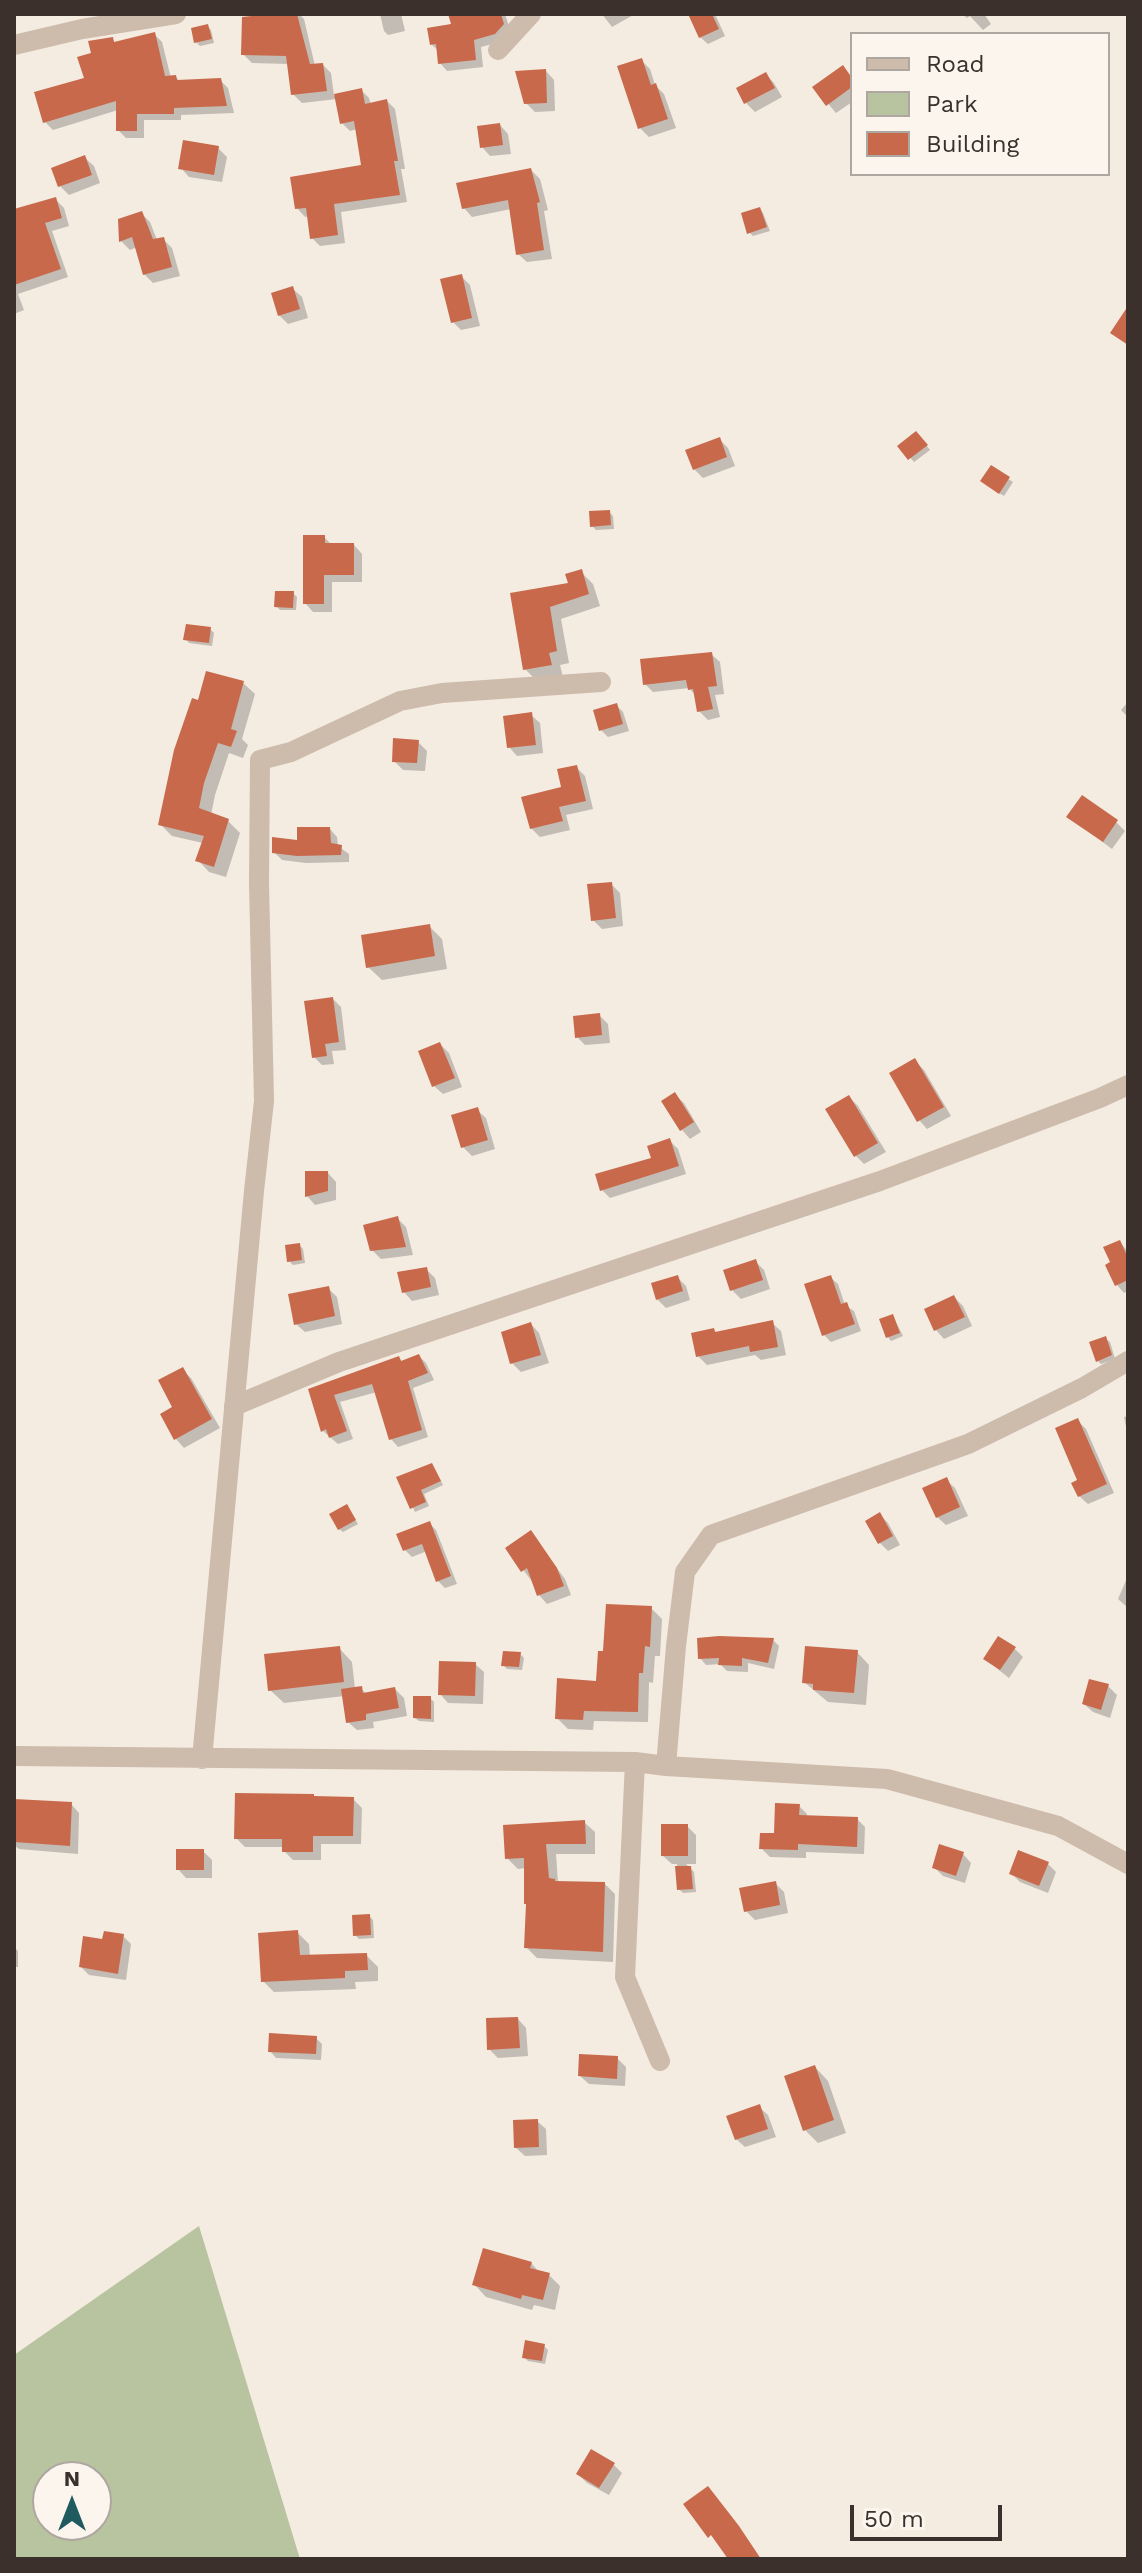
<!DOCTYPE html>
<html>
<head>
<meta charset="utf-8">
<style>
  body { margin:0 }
  #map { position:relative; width:1142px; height:2573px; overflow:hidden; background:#f4ebe1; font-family:"Work Sans",sans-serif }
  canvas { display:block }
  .frame { position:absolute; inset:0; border:16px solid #3b302b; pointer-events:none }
  .legend { position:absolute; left:850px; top:32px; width:260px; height:144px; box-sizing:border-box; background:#fbf5ee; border:2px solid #aea6a0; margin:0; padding:10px 14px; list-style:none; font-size:24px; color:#3b302b }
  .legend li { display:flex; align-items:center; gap:16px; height:40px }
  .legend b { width:40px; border:2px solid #aea6a0 }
  .north { position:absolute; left:32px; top:2461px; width:80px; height:80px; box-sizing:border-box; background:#fbf5ee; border:2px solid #aea6a0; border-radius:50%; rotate:0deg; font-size:22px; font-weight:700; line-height:32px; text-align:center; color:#3b302b }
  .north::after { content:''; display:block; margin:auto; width:28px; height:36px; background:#1f5a5e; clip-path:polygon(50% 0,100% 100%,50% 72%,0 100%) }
  .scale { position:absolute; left:850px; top:2505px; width:152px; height:36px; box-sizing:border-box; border:4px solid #3b302b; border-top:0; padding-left:10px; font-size:24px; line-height:28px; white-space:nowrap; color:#3b302b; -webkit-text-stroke:6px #fbf5ee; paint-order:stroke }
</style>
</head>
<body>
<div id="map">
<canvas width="1142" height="2573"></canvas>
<div class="frame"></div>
<ul class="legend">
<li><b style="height:10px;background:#cdbbac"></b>Road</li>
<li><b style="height:22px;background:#b8c4a0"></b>Park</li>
<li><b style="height:22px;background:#c8694b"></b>Building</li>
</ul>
<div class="north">N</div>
<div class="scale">50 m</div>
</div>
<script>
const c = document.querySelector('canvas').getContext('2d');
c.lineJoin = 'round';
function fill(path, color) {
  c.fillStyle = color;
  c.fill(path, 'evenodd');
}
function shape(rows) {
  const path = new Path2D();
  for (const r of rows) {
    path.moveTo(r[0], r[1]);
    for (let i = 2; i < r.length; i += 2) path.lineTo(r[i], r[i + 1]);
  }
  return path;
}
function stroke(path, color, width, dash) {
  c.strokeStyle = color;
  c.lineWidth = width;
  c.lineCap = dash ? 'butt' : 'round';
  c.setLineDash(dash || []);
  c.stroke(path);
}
const green = shape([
  [199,2226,300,2559,14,2559,14,2355],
  [48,2477,96,2477,96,2525,48,2525]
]);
const shadow = shape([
  [279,14,299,14,304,19,315,66,323,65,331,73,334,96,361,90,369,98,371,105,387,101,395,109,405,169,401,169,407,202,341,212,345,243,320,246,312,238,309,216,305,217,297,208,364,167,357,129,350,131,342,123,337,99,302,103,293,94,289,64,252,63,243,54],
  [380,14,401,14,405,31,388,35,384,31],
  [464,14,505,14,511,33,503,41,481,47,483,67,447,71,440,63,439,51,432,45],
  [602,14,635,14,612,27],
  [690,14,715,14,725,36,708,44,700,37],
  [962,14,984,14,991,24,983,30,970,16,967,18],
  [207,26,211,30,214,43,200,46,196,42],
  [154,34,162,42,171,78,176,77,180,82,220,80,228,88,234,113,181,115,181,120,144,120,144,138,126,138,118,130,118,110,53,130,45,122,86,79,93,54,112,40,116,43],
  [641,60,650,69,655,85,664,94,676,128,649,137,640,128],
  [843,68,852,78,852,102,836,113,815,88],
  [546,71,554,80,555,111,535,112,526,103],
  [766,75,774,83,782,97,755,112,746,103,739,89],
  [500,125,508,134,511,154,490,156,482,147],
  [218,148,227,157,222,182,189,177,181,168],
  [85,158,94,166,100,183,69,195,60,186],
  [531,170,540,179,548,210,544,211,552,259,527,262,518,254,511,209,472,217,464,208],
  [56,200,64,208,69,226,52,231,68,277,18,294,24,310,14,314,14,213],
  [760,209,763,213,770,231,753,236,749,232],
  [141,213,150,222,157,240,163,239,172,248,180,276,153,283,144,274,137,247,130,250,121,241,121,221],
  [461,276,470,285,480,326,461,330,453,322],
  [293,289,302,297,308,318,288,324,279,315],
  [920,437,930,450,914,462,900,446],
  [720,440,728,448,735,466,703,478,694,469],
  [991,468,1013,482,1004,496,986,485],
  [609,512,613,516,614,529,596,530,592,526],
  [324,537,332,545,354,545,362,554,362,582,332,582,332,612,313,612,305,603],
  [581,572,593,584,600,606,561,619,569,663,560,665,563,677,537,681,525,669,512,594,571,584],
  [293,593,297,597,296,610,280,610,276,606],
  [210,629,214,633,212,646,189,643,186,639],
  [711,654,720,662,724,694,715,695,720,717,708,720,699,711,696,696,689,688,653,692,645,684],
  [243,683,255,694,242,739,248,745,243,758,229,753,215,795,211,815,228,821,240,833,226,877,209,872,198,860,203,843,172,836,160,824],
  [1128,702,1128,717,1121,710],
  [616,705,623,712,629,731,608,737,601,730],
  [531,715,540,723,543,753,517,756,509,747],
  [418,742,427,751,425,771,403,770,394,761],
  [576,767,585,776,593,809,566,815,570,830,540,837,531,828],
  [1069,817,1116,822,1125,831,1112,849],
  [330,829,337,837,338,846,349,854,349,862,306,863,282,860,274,852],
  [611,884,620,893,623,926,602,929,593,920],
  [429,926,442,939,447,969,382,980,368,967],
  [333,999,341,1007,346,1050,332,1051,334,1064,322,1065,314,1057],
  [600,1016,608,1024,610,1043,585,1045,577,1037],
  [440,1044,449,1053,462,1087,443,1094,434,1086],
  [915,1061,924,1070,951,1116,927,1129,919,1120],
  [675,1095,684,1103,701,1132,690,1139,682,1130,664,1102],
  [849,1097,858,1106,886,1152,864,1164,856,1156],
  [477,1110,486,1118,495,1149,472,1156,463,1147],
  [670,1141,678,1149,686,1174,610,1198,602,1190,654,1160],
  [328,1173,336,1182,336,1200,315,1205,307,1196],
  [397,1218,406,1227,413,1255,381,1259,372,1250],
  [1120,1242,1128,1252,1128,1291,1124,1293,1117,1285,1113,1263],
  [299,1245,303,1249,305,1263,293,1265,289,1261],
  [755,1261,764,1270,770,1289,741,1299,732,1290],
  [426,1269,435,1278,439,1295,412,1301,404,1292],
  [677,1277,686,1286,690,1300,666,1308,657,1299],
  [830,1277,838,1284,845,1305,854,1311,861,1331,831,1342,824,1335],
  [328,1288,337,1297,342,1324,305,1332,296,1324],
  [954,1297,963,1306,972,1326,944,1339,936,1330],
  [893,1316,903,1336,891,1341,888,1337],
  [772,1323,781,1331,786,1355,761,1360,755,1355,707,1365,698,1356,714,1330,718,1334],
  [531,1324,539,1333,549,1363,521,1372,512,1363],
  [1106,1339,1110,1342,1115,1359,1101,1364,1098,1361],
  [419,1356,426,1363,434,1380,413,1388,428,1437,398,1447,391,1439,377,1392,340,1402,353,1439,338,1444,323,1431,310,1390,399,1358,403,1363],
  [182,1370,191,1378,220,1428,184,1448,176,1439,175,1408],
  [1128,1416,1128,1436,1124,1417],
  [1078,1421,1086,1429,1114,1493,1088,1504,1079,1496],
  [435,1469,443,1485,424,1494,429,1506,415,1512,399,1478],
  [946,1480,955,1488,968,1516,946,1525,937,1517],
  [347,1507,358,1524,343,1532,339,1529],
  [880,1515,888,1523,900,1545,888,1551,880,1543],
  [429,1523,436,1530,457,1584,445,1588,438,1581,427,1551,412,1557,405,1550],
  [530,1533,565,1579,571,1595,547,1604,539,1595,531,1580,507,1549],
  [1128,1576,1128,1608,1118,1599],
  [651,1608,662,1619,660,1656,655,1656,653,1683,649,1682,648,1722,594,1721,593,1730,568,1729,557,1718,598,1683,605,1653],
  [773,1640,779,1646,774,1669,748,1663,748,1672,727,1671,720,1664,706,1665,700,1658],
  [339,1648,352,1662,355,1689,361,1689,367,1694,395,1689,404,1698,407,1716,373,1722,374,1728,357,1730,348,1722,344,1696,284,1703,270,1690],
  [1014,1648,1023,1657,1009,1678,985,1659],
  [857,1652,869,1665,866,1705,828,1702,804,1682],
  [520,1654,524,1658,522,1670,507,1669,503,1665],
  [475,1664,484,1672,483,1704,448,1703,440,1694],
  [1108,1686,1117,1695,1110,1718,1093,1712,1084,1704],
  [430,1698,434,1702,434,1722,419,1721,415,1718],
  [316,1798,353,1799,362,1808,361,1844,321,1844,321,1860,293,1860,284,1851,284,1847,245,1847,236,1838],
  [14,1801,71,1804,79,1813,78,1854,19,1849,14,1845],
  [799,1806,807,1814,807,1817,857,1819,865,1827,864,1854,806,1852,806,1858,770,1857,761,1848],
  [584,1822,595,1832,595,1854,556,1854,558,1883,605,1884,615,1894,613,1962,537,1958,526,1947,526,1868,518,1869,507,1858],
  [687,1826,696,1835,696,1864,686,1864,694,1872,696,1892,683,1893,679,1889,677,1864,672,1864,663,1856],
  [203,1851,212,1860,212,1878,186,1878,178,1869],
  [963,1854,971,1863,965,1883,943,1876,934,1867],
  [1048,1864,1056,1872,1048,1893,1020,1882,1011,1873],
  [775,1883,784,1892,788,1913,755,1920,746,1911],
  [369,1916,373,1920,374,1938,359,1939,355,1935],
  [298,1933,309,1944,310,1957,366,1955,378,1967,378,1981,355,1982,356,1989,274,1992,263,1981],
  [123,1936,131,1944,126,1980,89,1975,81,1967,104,1941],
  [14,1947,18,1951,18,1967,14,1967],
  [518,2019,526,2028,528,2056,498,2058,489,2049],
  [316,2038,322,2044,321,2060,276,2058,270,2051],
  [617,2058,626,2067,625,2086,589,2084,580,2076],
  [815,2067,828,2081,846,2133,818,2143,805,2130],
  [759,2107,768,2115,776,2137,745,2147,736,2139],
  [537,2121,546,2129,547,2155,525,2156,516,2148],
  [531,2263,540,2273,549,2275,560,2286,555,2310,534,2305,532,2310,486,2297,475,2285],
  [544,2346,548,2350,545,2364,528,2361,524,2357],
  [613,2464,622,2473,609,2495,587,2483,578,2474]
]);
const building = shape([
  [270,14,297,14,310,64,323,63,327,91,291,95,286,56,241,55,242,17],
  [448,14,501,14,504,24,495,34,474,40,476,60,438,64,436,44,430,45,427,28,451,24],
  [688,14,712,14,719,29,699,38],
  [208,24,212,39,194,43,191,28],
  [155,32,165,76,176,75,177,80,221,78,227,106,174,108,174,114,137,114,137,131,116,131,116,101,43,123,34,92,84,78,77,57,91,53,88,41,113,37,114,42],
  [642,58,651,85,656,83,668,119,638,129,617,66],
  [843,65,852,78,852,87,826,106,812,87],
  [546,69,547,103,524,104,515,71],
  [766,72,775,88,744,104,736,88],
  [362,88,365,104,387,99,398,161,394,161,400,195,334,204,338,235,310,239,306,208,295,209,290,177,361,165,354,121,340,124,334,94],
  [500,123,503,145,480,148,477,126],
  [183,140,219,146,214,175,178,169],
  [85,155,92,175,58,187,51,168],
  [531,168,540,202,537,203,544,250,516,255,508,200,462,209,456,183],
  [56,197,62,218,45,223,61,269,14,285,14,209],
  [760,207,767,227,747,234,741,213],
  [142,211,153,239,164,237,172,267,143,275,132,237,119,242,118,219],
  [462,274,472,318,451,323,440,279],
  [293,286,300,309,278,316,271,293],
  [1128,306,1128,345,1110,333],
  [916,431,928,445,908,460,897,446],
  [720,437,727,457,693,470,685,450],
  [991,465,1010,477,999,494,980,481],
  [610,510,611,525,590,527,589,511],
  [303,535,325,535,325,543,354,543,354,575,324,575,324,604,303,604],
  [582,569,589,594,550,607,557,651,549,653,552,665,523,670,510,593,568,583,565,574],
  [275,591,294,591,293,608,274,607],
  [186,624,211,627,209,643,183,640],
  [712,652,717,686,708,687,713,709,697,712,693,689,688,690,686,680,643,685,640,659],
  [206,671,244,681,231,729,237,731,231,747,218,743,204,783,199,808,229,819,214,867,195,861,204,836,158,825,174,750,192,698,198,700],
  [617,703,623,724,599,731,593,710],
  [532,712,536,745,507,748,503,716],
  [393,738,419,740,417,763,392,762],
  [577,765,586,801,559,807,563,821,530,829,521,797,561,787,557,769],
  [1082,795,1118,820,1103,842,1066,817],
  [297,827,330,827,331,843,342,845,341,855,297,856,272,853,272,837,297,840],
  [612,882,616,918,591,921,587,884],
  [430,924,435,956,366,968,361,935],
  [333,997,339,1042,325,1044,327,1056,312,1058,304,1001],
  [600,1013,602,1035,575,1038,573,1016],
  [440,1042,455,1078,432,1087,418,1051],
  [915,1058,944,1107,917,1122,889,1073],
  [675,1092,694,1122,680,1131,661,1101],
  [849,1095,878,1143,854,1157,825,1109],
  [478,1107,488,1140,461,1148,451,1115],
  [670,1138,679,1166,600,1191,595,1174,651,1158,647,1146],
  [305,1171,328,1171,328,1191,305,1197],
  [398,1216,406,1247,370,1251,363,1225],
  [1120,1240,1128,1258,1128,1280,1115,1286,1105,1265,1110,1262,1103,1247],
  [300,1243,302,1260,287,1262,285,1245],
  [756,1259,763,1280,730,1291,723,1270],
  [427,1267,431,1287,402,1293,397,1272],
  [678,1275,683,1291,656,1300,651,1283],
  [831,1275,841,1304,847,1302,855,1324,822,1336,804,1284],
  [329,1286,335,1316,294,1325,288,1294],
  [954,1295,965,1317,934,1331,924,1309],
  [893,1314,900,1333,886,1338,879,1319],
  [773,1320,778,1347,750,1352,749,1346,696,1357,691,1333,714,1328,715,1332],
  [531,1322,541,1355,510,1364,501,1332],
  [1106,1336,1112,1355,1096,1362,1089,1342],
  [419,1354,428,1373,408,1381,422,1430,389,1440,372,1384,334,1395,347,1431,329,1438,326,1429,321,1432,308,1389,399,1356,401,1361],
  [183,1367,212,1419,174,1440,160,1414,172,1407,158,1380],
  [1078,1418,1107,1484,1078,1497,1071,1483,1077,1480,1055,1428],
  [432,1463,441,1481,421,1490,426,1502,410,1509,396,1477],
  [947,1477,960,1507,936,1518,922,1488],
  [347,1504,356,1520,338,1530,329,1514],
  [880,1512,893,1536,878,1544,865,1521],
  [430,1521,451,1576,436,1582,422,1544,403,1551,396,1534],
  [531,1530,557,1568,564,1586,537,1596,527,1568,521,1572,505,1548],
  [606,1604,652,1606,650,1647,645,1646,643,1673,639,1673,638,1712,584,1711,583,1720,555,1719,557,1678,596,1681,598,1651,603,1651],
  [719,1636,774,1638,768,1663,742,1658,742,1666,718,1665,719,1658,698,1659,697,1638],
  [998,1636,1016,1647,1000,1670,983,1659],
  [340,1646,344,1682,268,1691,264,1654],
  [805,1646,858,1650,854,1693,813,1690,813,1684,802,1683],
  [503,1651,521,1652,519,1667,501,1666],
  [439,1661,476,1662,475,1696,438,1695],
  [1089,1679,1109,1684,1101,1710,1082,1704],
  [362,1686,363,1693,395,1687,399,1708,366,1714,366,1720,346,1723,341,1689],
  [413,1696,431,1696,431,1719,413,1718],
  [235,1793,314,1794,314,1796,354,1797,353,1836,313,1836,313,1852,282,1852,282,1839,234,1839],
  [14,1799,72,1802,70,1846,14,1842],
  [775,1803,800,1804,799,1815,858,1817,857,1847,798,1844,798,1850,759,1849,760,1833,774,1833],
  [585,1820,586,1844,546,1844,549,1878,555,1879,555,1881,605,1882,603,1952,524,1948,526,1904,524,1904,524,1858,505,1859,503,1825],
  [661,1824,688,1824,688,1856,661,1856],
  [939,1844,964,1852,956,1876,932,1868],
  [176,1849,204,1849,204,1870,176,1870],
  [1018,1850,1049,1862,1039,1886,1009,1874],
  [675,1866,691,1866,693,1889,677,1890],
  [776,1881,780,1905,744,1912,739,1888],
  [370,1914,371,1935,353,1936,352,1915],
  [298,1930,300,1955,367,1953,368,1970,345,1971,345,1978,261,1982,258,1933],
  [104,1931,124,1934,118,1974,79,1967,83,1936,102,1939],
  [518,2017,520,2048,487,2050,486,2018],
  [269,2033,317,2036,316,2054,268,2052],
  [579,2054,618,2056,617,2079,578,2076],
  [815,2065,834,2120,803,2131,784,2076],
  [760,2104,768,2129,735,2140,726,2116],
  [538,2119,539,2147,514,2148,513,2120],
  [483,2248,532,2262,530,2268,550,2273,543,2300,522,2295,521,2299,472,2285],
  [525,2340,545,2344,542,2361,522,2358],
  [591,2449,615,2463,599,2488,576,2474],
  [708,2486,739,2526,761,2559,728,2559,711,2535,708,2538,683,2504]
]);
const minor = shape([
  [14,45,82,29,176,14],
  [498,50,531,14],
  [234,1406,339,1362,880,1181,1100,1098,1128,1085],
  [14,1756,635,1762,666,1766,887,1779,1058,1826,1128,1864],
  [202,1759,254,1191,264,1101,259,883,260,760,291,752,400,701,442,693,601,682],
  [635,1762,625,1977,660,2061],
  [666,1766,676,1646,685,1572,711,1535,968,1444,1082,1388,1128,1361]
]);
fill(green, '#b8c4a0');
fill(shadow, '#0003');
fill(building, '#c8694b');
stroke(minor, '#cdbbac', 20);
</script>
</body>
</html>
